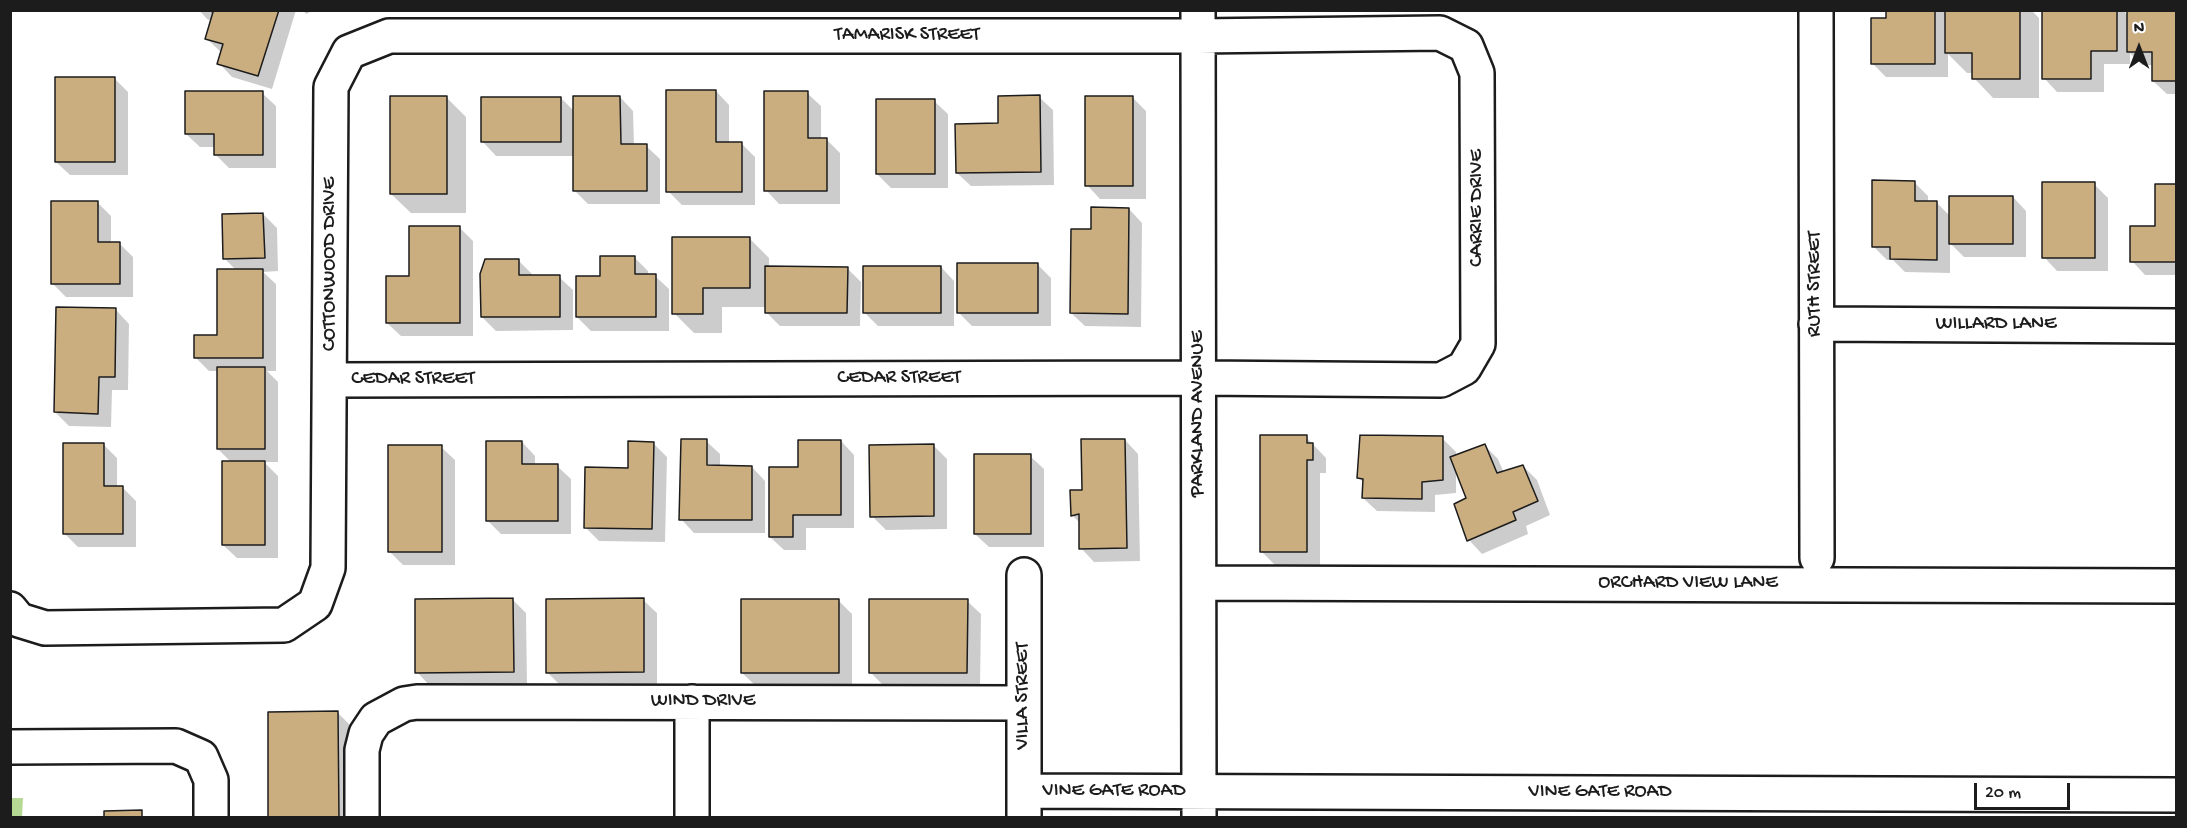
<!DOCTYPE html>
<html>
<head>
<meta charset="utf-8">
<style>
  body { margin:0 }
  #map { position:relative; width:2187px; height:828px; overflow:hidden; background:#fff; font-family:"Gochi Hand",sans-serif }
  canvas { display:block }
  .frame { position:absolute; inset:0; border:12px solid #1c1c1c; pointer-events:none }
  .north { position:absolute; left:2109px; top:18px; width:60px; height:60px; -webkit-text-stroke:4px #fff; paint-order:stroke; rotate:0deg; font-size:16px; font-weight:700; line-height:24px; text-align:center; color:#1c1c1c }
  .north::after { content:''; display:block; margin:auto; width:21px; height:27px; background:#1c1c1c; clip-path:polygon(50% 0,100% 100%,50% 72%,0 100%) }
  .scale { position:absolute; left:1974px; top:783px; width:96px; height:27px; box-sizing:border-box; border:3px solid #1c1c1c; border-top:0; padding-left:8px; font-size:18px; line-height:21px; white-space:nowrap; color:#1c1c1c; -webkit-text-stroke:4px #fff; paint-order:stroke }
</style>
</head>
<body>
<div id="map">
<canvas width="2187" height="828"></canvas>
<div class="frame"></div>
<div class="north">N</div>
<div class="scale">20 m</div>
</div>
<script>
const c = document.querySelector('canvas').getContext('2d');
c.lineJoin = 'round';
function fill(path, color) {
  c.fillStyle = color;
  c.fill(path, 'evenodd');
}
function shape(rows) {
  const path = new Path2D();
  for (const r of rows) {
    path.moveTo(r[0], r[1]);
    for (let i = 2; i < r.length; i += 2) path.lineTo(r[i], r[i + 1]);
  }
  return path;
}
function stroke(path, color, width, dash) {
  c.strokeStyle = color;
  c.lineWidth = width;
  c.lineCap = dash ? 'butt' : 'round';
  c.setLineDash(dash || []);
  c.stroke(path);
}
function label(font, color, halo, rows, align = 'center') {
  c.font = font + ' "Gochi Hand",sans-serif';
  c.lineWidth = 5;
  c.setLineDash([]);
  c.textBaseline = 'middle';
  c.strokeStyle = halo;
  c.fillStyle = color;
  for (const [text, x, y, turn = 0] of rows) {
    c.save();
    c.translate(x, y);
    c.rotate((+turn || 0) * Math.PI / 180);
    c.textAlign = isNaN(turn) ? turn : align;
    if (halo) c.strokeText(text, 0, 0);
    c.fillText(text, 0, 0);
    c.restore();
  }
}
const green = shape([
  [10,798,23,798,22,817,11,817]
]);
const shadow = shape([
  [199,10,296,10,272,89,232,77,219,63,222,53,207,39,212,21,207,19],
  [303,10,314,10,306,14],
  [1888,10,2031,10,2039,18,2039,98,1993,98,1974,78,1974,73,1967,73,1948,54,1948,77,1886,77,1872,63,1888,20],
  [2044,10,2123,10,2128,16,2128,10,2176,10,2176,94,2167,94,2153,81,2153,65,2142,65,2130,53,2130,64,2104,64,2104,92,2057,92,2044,78],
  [114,78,128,92,128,175,70,175,56,162],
  [716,91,729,105,729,143,741,143,755,157,755,205,682,205,668,191],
  [262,93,276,106,276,168,229,168,215,154,215,147,200,147,186,134],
  [807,93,821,106,821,139,826,139,840,153,840,204,779,204,766,190],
  [446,97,466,117,466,213,411,213,391,194],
  [620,97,633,111,634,146,646,146,660,159,660,204,588,204,574,190,574,156,496,156,483,142,561,98,574,111],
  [1039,97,1053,110,1054,185,971,186,957,173,1000,125],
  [1132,97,1146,111,1146,199,1100,199,1087,185],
  [934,101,948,114,948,188,891,188,877,174],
  [1914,182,1928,196,1928,202,1937,203,1950,216,2013,197,2026,211,2026,257,1964,257,1950,243,1950,273,1905,272,1893,260,1887,260,1873,246],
  [2094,184,2108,198,2108,271,2057,271,2044,257],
  [2156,185,2176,185,2176,275,2145,275,2132,261,2156,227],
  [98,203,111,216,111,244,120,244,133,257,133,297,66,297,53,284],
  [1129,209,1142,223,1141,327,1085,326,1071,313,1092,231],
  [263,214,277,228,278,271,263,272,276,284,276,371,267,371,278,382,278,462,264,462,278,476,278,558,237,558,223,545,232,463,218,449,218,371,209,371,195,357,219,336,236,270,225,259],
  [459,227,473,241,473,336,401,336,387,323],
  [749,238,769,258,769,268,847,268,861,282,860,326,780,326,766,312,766,307,722,307,722,333,694,333,674,313],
  [634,257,648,271,648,276,655,276,669,289,669,331,591,331,577,317,601,278],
  [518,260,532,274,532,277,559,277,573,290,573,330,496,331,482,317],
  [1038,265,1051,278,1051,326,972,326,959,313],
  [941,267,954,281,954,326,878,326,865,313],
  [116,310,129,324,128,390,112,390,111,427,69,426,55,412],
  [1306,437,1326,458,1326,473,1320,473,1320,565,1275,565,1261,551],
  [1442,438,1456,452,1456,456,1485,446,1498,459,1504,473,1523,466,1537,480,1550,515,1526,526,1528,534,1482,554,1469,540,1468,499,1456,468,1456,493,1435,495,1435,512,1377,511,1363,498,1364,483,1359,478],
  [1125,440,1138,454,1140,561,1094,562,1081,548,1081,524,1072,515,1084,491],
  [706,441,720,454,720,467,752,467,765,481,765,533,694,533,681,519],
  [841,441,854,455,854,528,806,528,806,550,784,550,770,537,799,469],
  [522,442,535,456,535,466,557,466,571,479,571,534,501,534,487,520],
  [653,443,667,457,665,542,599,541,586,528],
  [103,444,117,458,117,488,123,488,136,501,136,547,78,547,65,534],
  [933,445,947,459,947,529,886,530,872,516],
  [441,447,455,460,455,565,403,565,389,551],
  [1030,456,1044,469,1044,547,989,547,975,534],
  [513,600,526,613,527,685,430,686,417,672],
  [643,600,657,613,657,685,561,686,547,672],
  [839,601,852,614,852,686,756,686,742,673],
  [967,601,981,614,980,686,884,686,870,672],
  [338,713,370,745,370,818,270,818]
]);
const building = shape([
  [207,10,279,10,258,76,217,64,223,44,205,39,213,12,207,10],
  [1886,10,1935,10,1935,64,1871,64,1871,18,1886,18,1886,10],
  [1945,10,2020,10,2020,79,1972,79,1972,53,1945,53,1945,10],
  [2042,10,2117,10,2117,51,2091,51,2091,79,2042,79,2042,10],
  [2127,10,2176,10,2176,81,2152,81,2152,52,2127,52,2127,10],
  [55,77,115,77,115,162,55,162,55,77],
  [666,90,716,90,716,142,742,142,742,192,666,192,666,90],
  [185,91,263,91,263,155,214,155,214,134,185,134,185,91],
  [764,91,808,91,808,138,827,138,827,191,764,191,764,91],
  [1040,95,1041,172,956,173,955,124,998,123,998,96,1040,95],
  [390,96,447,96,447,194,390,194,390,96],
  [573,96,620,96,621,144,647,144,647,191,573,191,573,96],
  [1085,96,1133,96,1133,186,1085,186,1085,96],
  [481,97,561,97,561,142,481,142,481,97],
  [876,99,935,99,935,174,876,174,876,99],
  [1872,180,1915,181,1915,201,1937,201,1937,260,1890,259,1890,247,1872,247,1872,180],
  [2042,182,2095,182,2095,258,2042,258,2042,182],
  [2155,184,2176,184,2176,262,2130,262,2130,226,2155,226,2155,184],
  [1949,196,2013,196,2013,244,1949,244,1949,196],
  [51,201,98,201,98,242,120,242,120,284,51,284,51,201],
  [1091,207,1129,208,1128,314,1070,313,1071,229,1091,229,1091,207],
  [263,213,265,258,223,259,222,214,263,213],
  [409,226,460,226,460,323,386,323,386,276,409,276,409,226],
  [672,237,750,237,750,288,703,288,703,314,672,314,672,237],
  [600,256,635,256,635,274,656,274,656,317,576,317,576,276,600,276,600,256],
  [485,259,519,259,519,275,560,275,560,317,481,317,480,274,485,259],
  [957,263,1038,263,1038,313,957,313,957,263],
  [765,266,848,267,847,313,765,313,765,266],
  [863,266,941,266,941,313,863,313,863,266],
  [217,269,263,269,263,358,194,358,194,335,217,335,217,269],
  [56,307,116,308,115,377,99,377,98,414,54,412,56,307],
  [217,367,265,367,265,449,217,449,217,367],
  [1260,435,1307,435,1307,443,1313,443,1313,460,1307,460,1307,552,1260,552,1260,435],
  [1360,435,1443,436,1443,480,1422,482,1422,499,1362,498,1363,479,1357,478,1360,435],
  [681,439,707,439,707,465,752,466,752,520,679,520,681,439],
  [1081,439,1125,439,1127,548,1079,549,1079,514,1071,516,1070,490,1082,490,1081,439],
  [798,440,841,440,841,515,793,515,793,537,769,537,769,467,798,467,798,440],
  [486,441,522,441,522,464,558,464,558,521,486,521,486,441],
  [628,441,654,442,652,529,584,528,585,467,628,468,628,441],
  [63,443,104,443,104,486,123,486,123,534,63,534,63,443],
  [934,444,934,516,870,517,869,445,934,444],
  [1485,444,1497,473,1523,465,1538,501,1513,512,1516,520,1467,541,1454,504,1466,498,1450,457,1485,444],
  [388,445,442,445,442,552,388,552,388,445],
  [974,454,1031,454,1031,534,974,534,974,454],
  [222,461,265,461,265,545,222,545,222,461],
  [513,598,514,672,415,673,415,599,513,598],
  [644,598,644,672,546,673,546,599,644,598],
  [741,599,839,599,839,673,741,673,741,599],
  [869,599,968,599,967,673,869,673,869,599],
  [338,711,339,818,268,818,268,712,338,711],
  [142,810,142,818,104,818,104,811,142,810]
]);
const minor = shape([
  [1198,10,1199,818],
  [1816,10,1817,558],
  [1816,324,2176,326],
  [1199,583,2176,586],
  [10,609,19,620,45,628,284,625,315,604,328,568,331,87,349,52,389,36,1198,36,1440,33,1466,46,1477,73,1478,344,1464,368,1441,380,1199,378,330,380],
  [10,747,176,746,201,757,211,780,211,818],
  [1024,791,2176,795],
  [362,818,362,750,366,734,376,719,404,704,417,702,1024,703],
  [692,818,692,702],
  [1024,818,1024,575]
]);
const streetNames = [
  ["TAMARISK STREET",907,36],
  ["CARRIE DRIVE",1478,208,-90],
  ["COTTONWOOD DRIVE",331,264,-90],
  ["RUTH STREET",1816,284,-90],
  ["WILLARD LANE",1996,325],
  ["CEDAR STREET",899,379],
  ["CEDAR STREET",413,380],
  ["PARKLAND AVENUE",1199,414,-90],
  ["ORCHARD VIEW LANE",1688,584],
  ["VILLA STREET",1024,696,-90],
  ["WIND DRIVE",703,702],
  ["VINE GATE ROAD",1114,792],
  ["VINE GATE ROAD",1600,793]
];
fill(green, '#b5d994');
fill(shadow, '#0003');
fill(building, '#cbae80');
stroke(building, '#1c1c1c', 1.5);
stroke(minor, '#1c1c1c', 38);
stroke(minor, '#fff', 33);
label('20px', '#1c1c1c', '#fff', streetNames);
</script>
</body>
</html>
